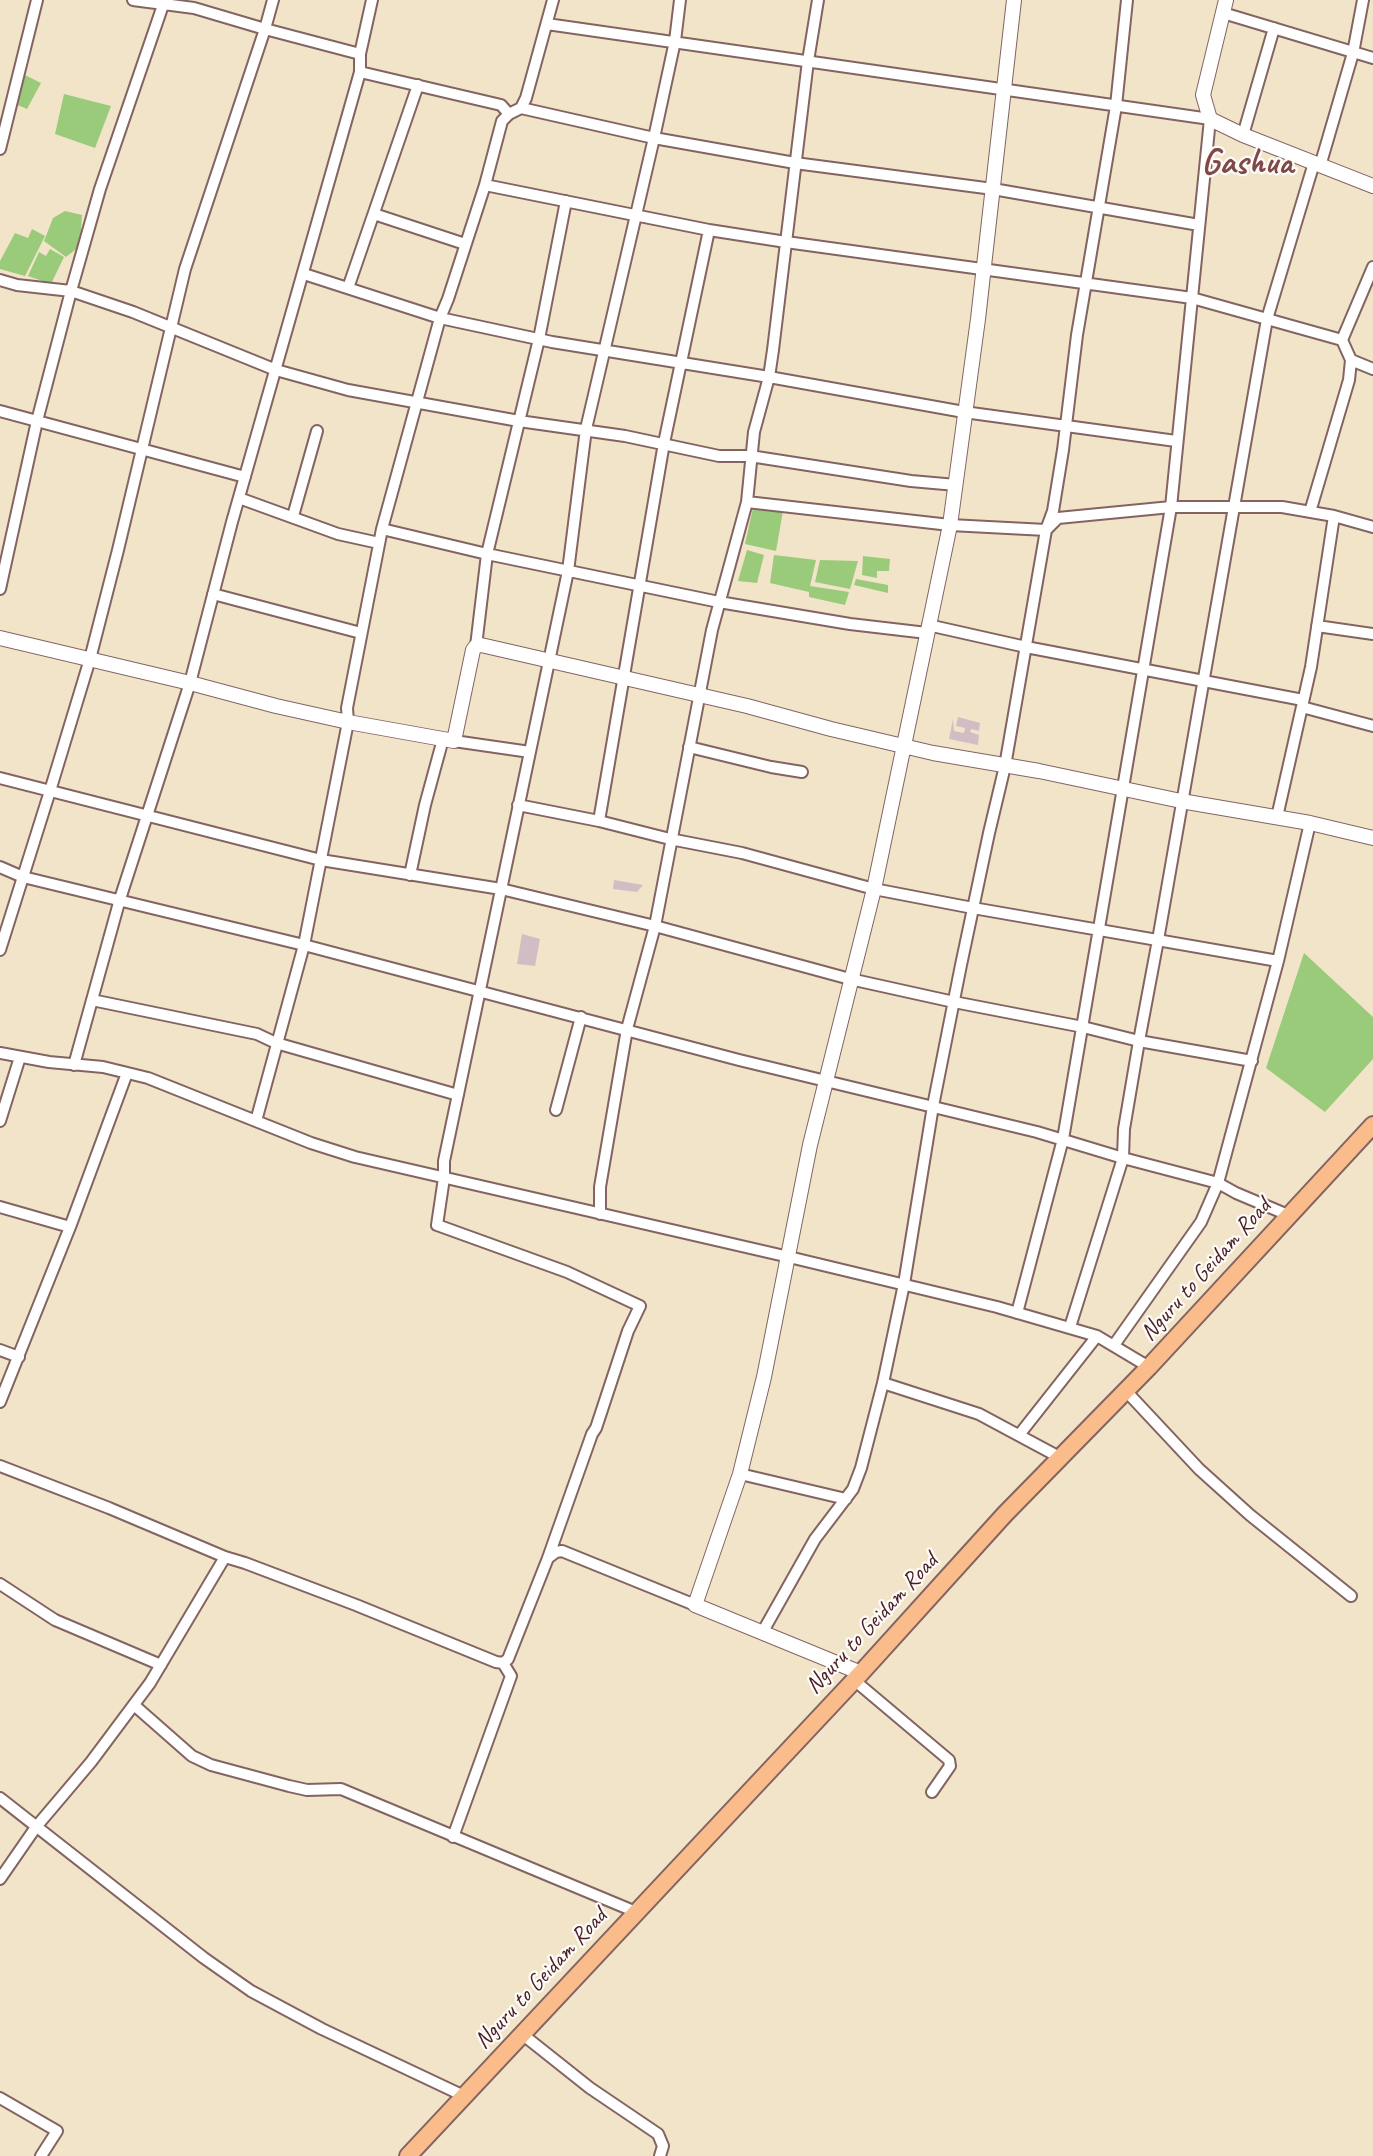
<!DOCTYPE html>
<html>
<head>
<meta charset="utf-8">
<style>
  body { margin:0 }
  canvas { display:block; background:#f1e4c9 }
</style>
</head>
<body>
<canvas width="1373" height="2156"></canvas>
<script>
const c = document.querySelector('canvas').getContext('2d');
c.lineJoin = 'round';
function fill(path, color) {
  c.fillStyle = color;
  c.fill(path, 'evenodd');
}
function shape(rows) {
  const path = new Path2D();
  for (const r of rows) {
    path.moveTo(r[0], r[1]);
    for (let i = 2; i < r.length; i += 2) path.lineTo(r[i], r[i + 1]);
  }
  return path;
}
function stroke(path, color, width, dash) {
  c.strokeStyle = color;
  c.lineWidth = width;
  c.lineCap = dash ? 'butt' : 'round';
  c.setLineDash(dash || []);
  c.stroke(path);
}
function label(font, color, halo, rows, align = 'center') {
  c.font = font + ' Caveat,sans-serif';
  c.lineWidth = 4.5;
  c.setLineDash([]);
  c.textBaseline = 'middle';
  c.strokeStyle = halo;
  c.fillStyle = color;
  for (const [text, x, y, turn = 0] of rows) {
    c.save();
    c.translate(x, y);
    c.rotate((+turn || 0) * Math.PI / 180);
    c.textAlign = isNaN(turn) ? turn : align;
    if (halo) c.strokeText(text, 0, 0);
    c.fillText(text, 0, 0);
    c.restore();
  }
}
const industrial = shape([
  [958,717,980,723,979,731,971,729,970,732,979,735,978,745,949,739,953,719,954,731,964,733,965,728,956,726],
  [614,880,643,885,637,892,613,889],
  [522,934,540,939,535,966,517,964]
]);
const green = shape([
  [23,74,41,83,27,109,15,104],
  [64,94,111,106,95,148,55,134],
  [65,211,82,215,80,246,66,257,44,241,53,218],
  [32,229,45,236,25,276,0,269,0,261,15,233,28,238],
  [50,249,64,257,51,284,28,276,39,252,46,256],
  [753,508,783,511,776,551,745,544],
  [747,550,764,555,757,583,738,581],
  [774,555,816,560,810,586,849,592,845,605,809,597,809,592,770,583],
  [863,556,890,559,889,571,877,571,877,578,862,575],
  [820,560,858,561,850,589,815,582],
  [856,579,888,585,888,593,854,585],
  [1304,953,1373,1017,1373,1059,1325,1112,1266,1068]
]);
const minor = shape([
  [133,0,194,8,265,29,360,54],
  [1223,13,1373,58],
  [547,24,1210,119,1171,507,1063,1139,1017,1313],
  [360,72,501,105,509,114],
  [521,108,654,138,795,163,993,189,1199,225],
  [1243,135,1274,28],
  [0,149,37,0],
  [1320,166,1353,53,1363,0],
  [485,185,709,230,786,242,1192,298,1342,340],
  [374,214,465,244],
  [304,274,440,318,552,342,769,377,964,412,1176,441],
  [0,280,17,285,71,291,133,312,276,370,348,390,519,421,625,436,719,456,750,456,911,481,956,485],
  [348,288,418,85],
  [1351,360,1373,369],
  [0,411,245,477],
  [239,498,338,534,379,543],
  [747,502,950,525,1046,530,1058,518,1171,507,1282,507,1334,516,1373,527],
  [1310,512,1349,380,1351,360,1342,340,1373,267],
  [293,516,317,431],
  [382,529,487,554,719,602,850,624,927,633],
  [0,589,37,421,71,291,100,189,163,5],
  [213,594,361,633],
  [928,625,1026,647,1303,700],
  [1317,626,1373,634],
  [476,646,487,554,539,339,566,201],
  [1302,707,1373,726],
  [454,741,530,752],
  [689,747,771,767,802,772],
  [0,778,321,860,501,889,655,926,850,979,954,1002,1083,1027,1139,1041,1252,1061],
  [518,805,599,821,670,839,742,853,874,889,973,908,1278,961],
  [1277,817,1311,667,1334,516],
  [599,821,664,443,709,230],
  [0,867,23,877,304,945,739,1060,1037,1132,1123,1158,1218,1183,1236,1193,1288,1215],
  [410,875,425,805,443,739],
  [0,950,50,791,90,659,118,550,185,269,265,29,273,0],
  [92,1000,257,1034,276,1043,458,1095],
  [0,1053,49,1062,103,1067,148,1078,311,1143,355,1157,789,1257,997,1307,1097,1336,1149,1367],
  [74,1065,120,899,190,683,232,522,360,72,360,54,372,0],
  [556,1110,581,1017],
  [0,1121,20,1057],
  [256,1121,304,945,348,722,347,708,382,529,440,318,448,299,485,185,502,121,509,114,521,108,526,98,553,0],
  [0,1207,70,1227],
  [600,1214,600,1187,627,1029,655,926,712,630,747,502,754,432,769,377,773,350,808,61,818,0],
  [1070,1327,1123,1158,1124,1129,1139,1041,1158,940,1267,319,1314,163],
  [1114,1345,1201,1222,1218,1183,1278,961,1310,823],
  [0,1350,19,1357],
  [883,1383,979,1414,1061,1458],
  [1126,1391,1199,1469,1250,1515,1351,1596],
  [0,1402,70,1227,127,1073],
  [1019,1435,1097,1336],
  [0,1466,109,1508,225,1557,245,1563,356,1605,496,1662,503,1663,508,1659,548,1558,556,1552,562,1551,695,1605],
  [740,1474,846,1499],
  [548,1558,592,1434,596,1428,628,1331,640,1306,567,1272,437,1225,444,1178,444,1161,568,571,586,429,654,138,675,41,680,0],
  [0,1584,55,1620,161,1665],
  [762,1633,815,1539,853,1489,861,1468,883,1383,904,1284,933,1106,961,965,989,833,1005,766,1046,530,1053,511,1063,450,1077,335,1116,106,1127,0],
  [854,1680,949,1760,950,1766,932,1792],
  [134,1705,192,1756,211,1765,289,1786,307,1790,341,1789,636,1912],
  [0,1798,204,1958,251,1991,322,2029,464,2096],
  [453,1837,511,1676,503,1663],
  [0,1879,36,1827,91,1762,150,1683,225,1557],
  [522,2034,590,2088,658,2134,663,2146,660,2156],
  [0,2098,57,2131,41,2156]
]);
const tertiary = shape([
  [1226,0,1203,95,1210,119,1243,135,1373,186],
  [0,638,190,683,276,706,348,722,454,741,473,650,476,646,481,645,747,706,831,729,933,753,1039,771,1181,801,1310,823,1373,838],
  [861,1673,695,1605,740,1474,764,1377,810,1145,874,889,950,525,978,319,1014,0]
]);
const primary = shape([
  [408,2156,861,1673,1005,1514,1149,1367,1373,1125]
]);
const streetNames = [
  ["Nguru to Geidam Road",1206,1270,-48],
  ["Nguru to Geidam Road",872,1624,-47],
  ["Nguru to Geidam Road",541,1979,-47]
];
const townNames = [
  ["Gashua",1247,164]
];
fill(industrial, '#d2bdc5');
fill(green, '#9acb7a');
stroke(minor, '#846462', 14);
stroke(tertiary, '#846462', 16);
stroke(primary, '#846462', 20);
stroke(minor, '#fff', 10);
stroke(tertiary, '#fff', 14);
stroke(primary, '#f9bc8a', 16);
label('24px', '#4a1f2b', '#fdfcf7', streetNames);
label('bold 36px', '#80484a', '#fdfcf7', townNames);
</script>
</body>
</html>
